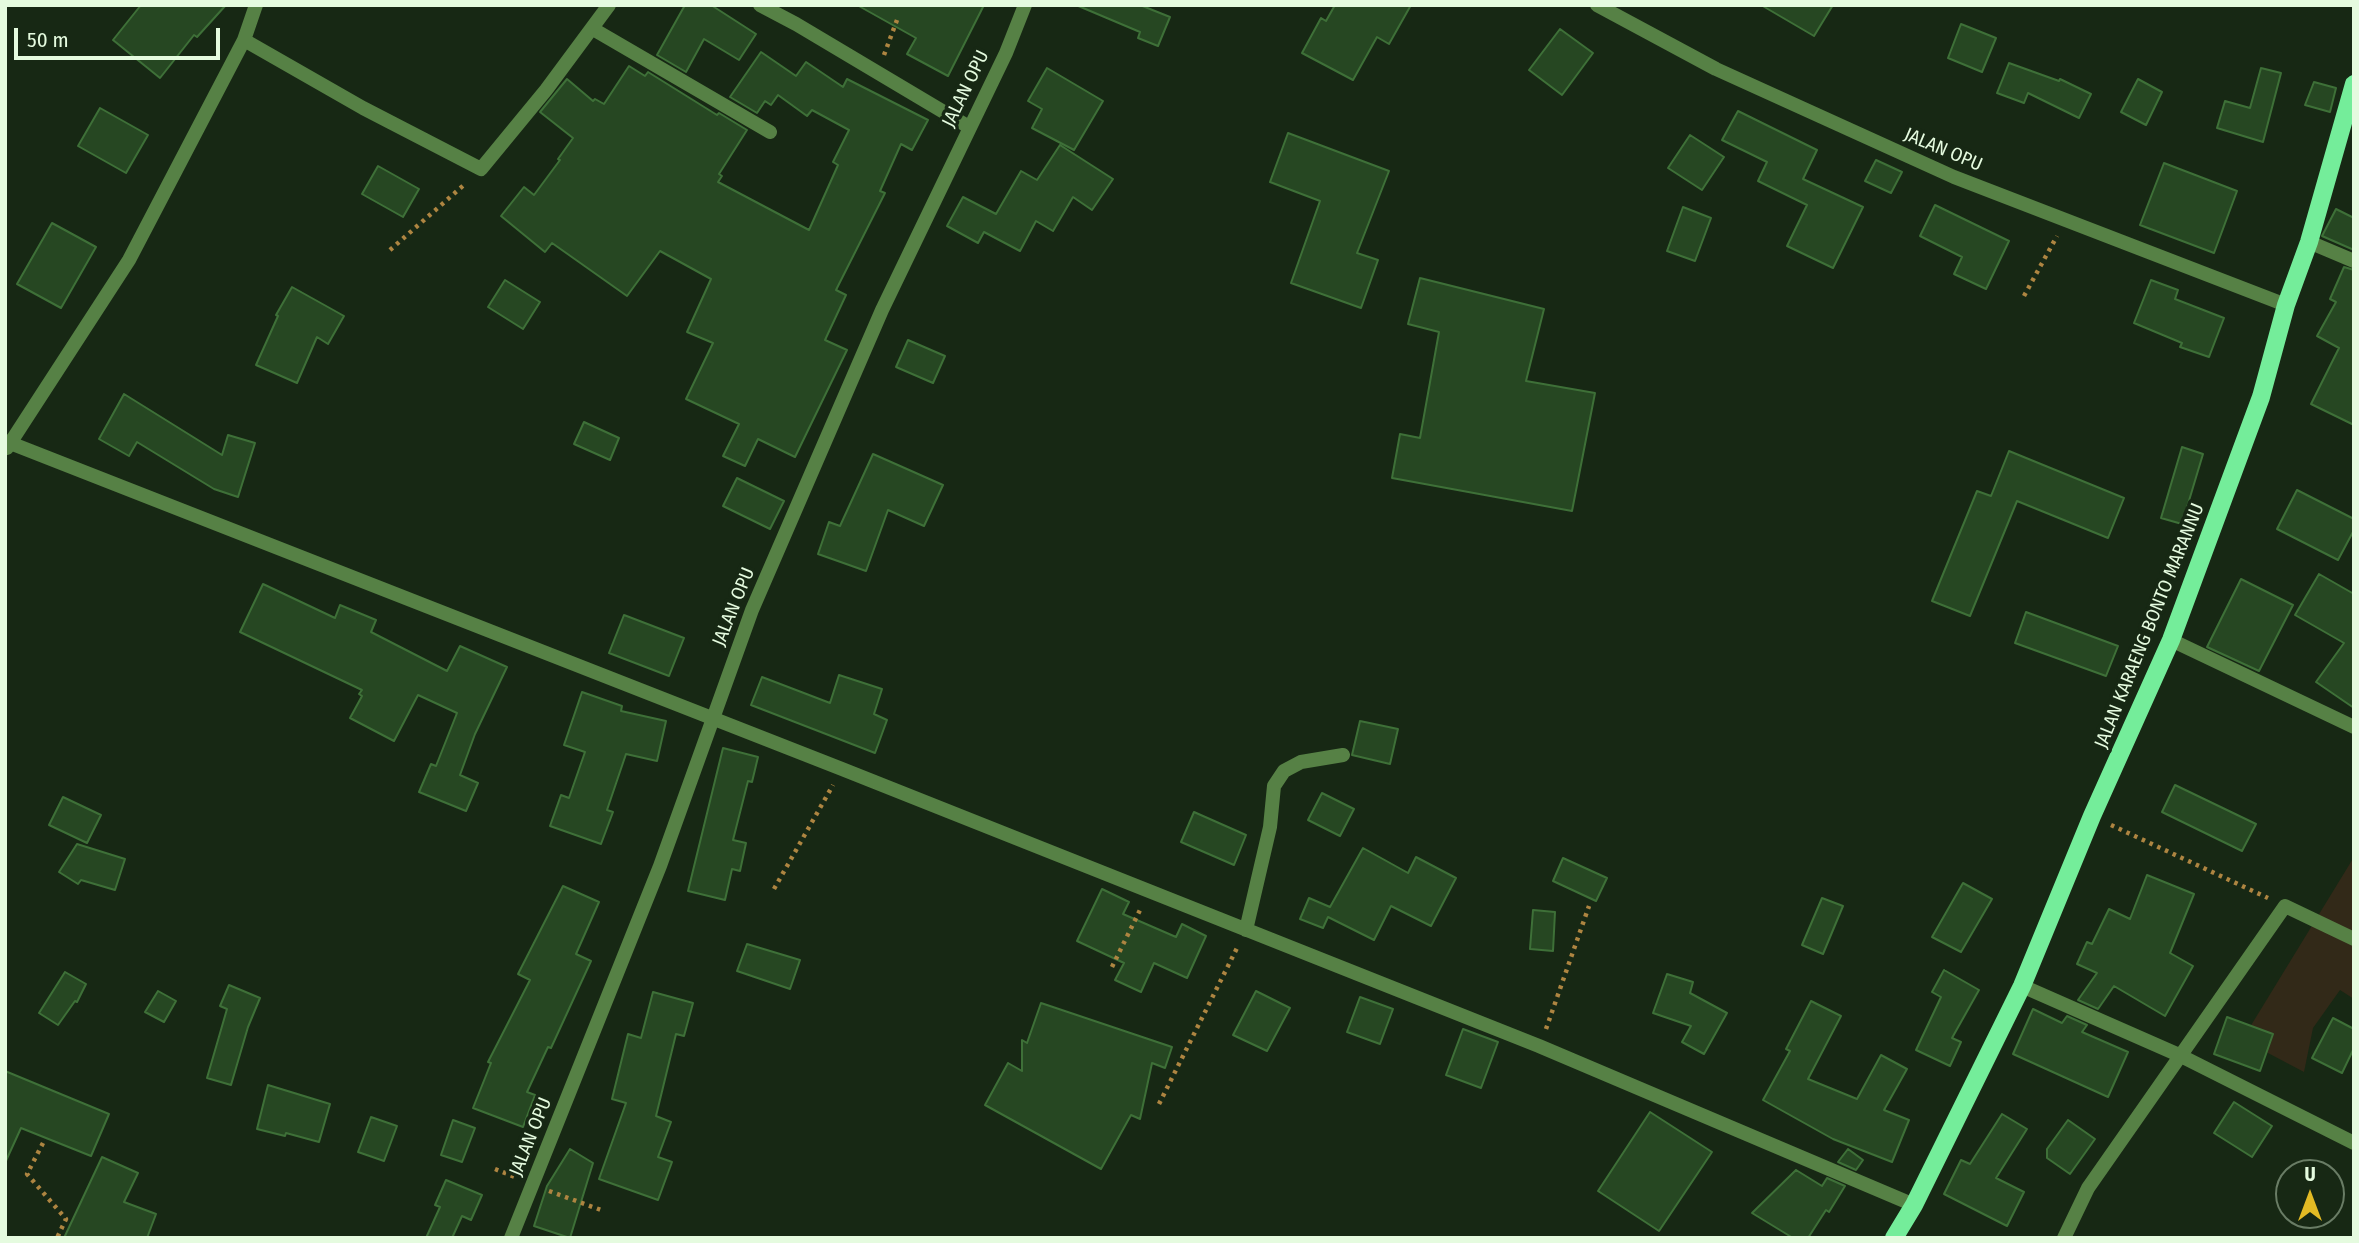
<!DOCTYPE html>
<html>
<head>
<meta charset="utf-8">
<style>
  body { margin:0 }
  #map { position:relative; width:2359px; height:1243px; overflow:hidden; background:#172814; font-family:"Fira Sans Condensed",sans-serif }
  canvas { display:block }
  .frame { position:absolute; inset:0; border:7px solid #e5fbdf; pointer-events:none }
  .north { position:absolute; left:2275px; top:1159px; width:70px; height:70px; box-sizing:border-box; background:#172814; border:2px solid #697c65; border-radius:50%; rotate:0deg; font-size:19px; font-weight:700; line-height:28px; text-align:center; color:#e5fbdf }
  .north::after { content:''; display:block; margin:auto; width:24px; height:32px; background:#e2ba24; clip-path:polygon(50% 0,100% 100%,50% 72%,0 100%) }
  .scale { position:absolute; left:14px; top:28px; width:206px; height:32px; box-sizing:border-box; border:4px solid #e5fbdf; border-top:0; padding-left:9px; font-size:21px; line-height:24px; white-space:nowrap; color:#e5fbdf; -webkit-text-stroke:5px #172814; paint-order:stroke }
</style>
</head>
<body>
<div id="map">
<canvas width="2359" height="1243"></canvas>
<div class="frame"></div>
<div class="north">U</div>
<div class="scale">50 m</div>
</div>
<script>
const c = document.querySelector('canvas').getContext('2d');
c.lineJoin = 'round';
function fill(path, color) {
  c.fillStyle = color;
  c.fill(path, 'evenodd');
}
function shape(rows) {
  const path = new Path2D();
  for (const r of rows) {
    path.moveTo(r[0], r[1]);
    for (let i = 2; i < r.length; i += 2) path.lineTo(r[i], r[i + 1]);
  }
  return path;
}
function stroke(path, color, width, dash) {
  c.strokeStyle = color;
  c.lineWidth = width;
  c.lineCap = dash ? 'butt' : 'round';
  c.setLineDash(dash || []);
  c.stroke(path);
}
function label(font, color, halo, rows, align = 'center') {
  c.font = font + ' "Fira Sans Condensed",sans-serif';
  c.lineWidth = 7;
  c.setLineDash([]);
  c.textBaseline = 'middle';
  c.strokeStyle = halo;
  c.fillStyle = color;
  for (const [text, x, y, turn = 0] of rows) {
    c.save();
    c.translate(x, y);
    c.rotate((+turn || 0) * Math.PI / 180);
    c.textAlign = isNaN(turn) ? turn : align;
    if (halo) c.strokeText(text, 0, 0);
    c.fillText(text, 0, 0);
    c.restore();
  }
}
const green = shape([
  [2354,857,2354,999,2340,990,2313,1028,2304,1072,2268,1053,2239,1045]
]);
const building = shape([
  [141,5,226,5,197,37,194,35,160,78,113,40,141,5],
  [685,5,711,5,756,34,739,60,704,39,686,72,657,55,685,5],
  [857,5,984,5,948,76,907,54,916,38,857,5],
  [1076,5,1140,5,1170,17,1158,46,1138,38,1140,32,1076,5],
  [1335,5,1411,5,1389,44,1377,37,1353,80,1302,53,1321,18,1326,21,1335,5],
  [1761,5,1833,5,1814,36,1761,5],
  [1961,24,1996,38,1982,72,1948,58,1961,24],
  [1560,29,1593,53,1562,95,1529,70,1560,29],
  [761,52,796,76,806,62,843,87,847,79,928,120,912,150,901,144,880,191,885,193,836,290,846,295,825,340,847,350,795,457,758,439,745,466,723,456,739,424,686,399,713,343,687,332,711,279,660,251,627,296,552,243,545,252,501,216,524,187,534,195,560,160,558,159,573,138,540,112,567,79,593,101,595,99,604,104,629,66,645,76,648,72,717,115,719,113,747,130,719,174,722,176,718,182,809,230,838,165,833,162,849,130,812,110,807,116,778,95,771,105,765,101,757,113,730,97,761,52],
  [2009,63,2059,81,2060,79,2091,94,2079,118,2028,93,2024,103,1997,93,2009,63],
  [1047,68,1103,101,1074,150,1032,128,1042,109,1028,101,1047,68],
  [2261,68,2281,73,2263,142,2217,128,2225,101,2250,108,2261,68],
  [2138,79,2162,92,2146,125,2121,112,2138,79],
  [2314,82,2336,88,2330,112,2305,105,2314,82],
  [100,108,148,135,126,173,78,146,100,108],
  [1738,111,1817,150,1803,179,1863,207,1833,268,1787,246,1807,205,1758,181,1767,162,1722,140,1738,111],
  [1288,133,1389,171,1357,253,1378,260,1361,308,1291,283,1320,201,1270,182,1288,133],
  [1690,135,1724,157,1702,190,1668,168,1690,135],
  [1060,145,1113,179,1092,210,1073,197,1053,231,1036,221,1020,251,984,232,978,243,947,226,963,197,996,214,1021,171,1037,180,1060,145],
  [1876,160,1902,172,1891,193,1865,181,1876,160],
  [2164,163,2237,191,2214,253,2140,225,2164,163],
  [378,166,419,189,403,217,362,194,378,166],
  [1935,205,2009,241,1986,289,1954,274,1962,257,1920,236,1935,205],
  [1683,207,1711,218,1695,261,1667,251,1683,207],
  [2336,209,2354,218,2354,250,2322,236,2336,209],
  [52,223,96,247,61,308,17,284,52,223],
  [2344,267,2354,270,2354,425,2311,404,2339,348,2317,336,2336,302,2330,299,2344,267],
  [1420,278,1544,309,1526,381,1595,393,1572,511,1392,478,1400,434,1420,438,1439,332,1408,324,1420,278],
  [505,280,540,302,523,329,488,307,505,280],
  [2151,280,2178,290,2175,299,2224,318,2209,357,2180,347,2182,343,2134,323,2151,280],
  [292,287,344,316,328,344,317,337,297,383,256,365,278,316,276,315,292,287],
  [908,340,945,356,933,383,896,367,908,340],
  [124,394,222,455,228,435,255,443,238,497,214,489,137,442,129,456,99,439,124,394],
  [584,422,619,438,610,460,574,444,584,422],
  [2182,447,2203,454,2182,524,2161,518,2182,447],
  [2009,451,2124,498,2108,538,2017,501,1970,616,1932,601,1977,491,1991,496,2009,451],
  [873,454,943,485,924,526,888,510,866,571,818,554,829,522,840,526,873,454],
  [737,478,784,501,770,529,723,506,737,478],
  [2297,490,2354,519,2354,530,2338,560,2277,529,2297,490],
  [2319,574,2354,594,2354,708,2316,682,2344,643,2295,615,2319,574],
  [2241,579,2293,605,2259,671,2207,647,2241,579],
  [263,584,335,618,340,605,376,620,371,632,447,671,460,646,507,667,475,734,460,775,478,783,466,811,419,792,431,764,436,766,457,713,418,695,394,741,350,718,362,696,359,694,362,690,240,632,263,584],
  [2026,612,2118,646,2106,676,2015,643,2026,612],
  [624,615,684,638,669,676,609,653,624,615],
  [839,675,882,689,874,714,887,720,875,753,751,705,762,677,830,703,839,675],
  [582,692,622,706,621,711,666,721,657,761,626,754,607,810,613,812,601,844,550,826,561,795,569,798,585,752,564,745,582,692],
  [1360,721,1398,729,1390,764,1352,755,1360,721],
  [723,748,758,757,752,782,748,781,733,840,746,843,740,871,732,869,725,900,688,891,723,748],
  [2175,785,2256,824,2242,851,2162,812,2175,785],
  [1322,793,1354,809,1340,836,1308,820,1322,793],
  [63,797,101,815,87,843,49,825,63,797],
  [1194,812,1246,835,1234,865,1181,842,1194,812],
  [77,844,125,859,115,890,81,880,78,884,59,872,77,844],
  [1363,848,1408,873,1416,857,1456,878,1431,926,1391,906,1374,940,1328,917,1323,928,1300,919,1309,898,1330,907,1363,848],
  [1563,858,1607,878,1596,901,1553,881,1563,858],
  [2147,875,2194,894,2170,953,2193,966,2165,1016,2114,986,2098,1009,2078,1000,2097,973,2077,964,2087,942,2092,944,2109,909,2130,919,2147,875],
  [1963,883,1992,899,1961,952,1932,937,1963,883],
  [563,886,599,902,576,954,591,961,551,1048,548,1047,527,1092,535,1095,523,1127,473,1108,491,1063,488,1062,530,980,518,974,563,886],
  [1102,889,1129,902,1123,914,1176,937,1182,924,1206,936,1187,978,1154,963,1141,992,1115,980,1124,963,1077,941,1102,889],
  [1822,898,1843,906,1823,954,1802,945,1822,898],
  [1533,910,1555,912,1553,951,1530,949,1533,910],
  [747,944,800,960,790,989,737,971,747,944],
  [1944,970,1979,990,1952,1038,1961,1042,1950,1066,1916,1050,1941,997,1932,992,1944,970],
  [65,972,86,984,77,1002,75,1001,58,1025,39,1013,65,972],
  [1667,974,1693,982,1690,993,1727,1013,1704,1054,1682,1042,1691,1026,1653,1013,1667,974],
  [229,985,260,998,248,1027,231,1085,207,1078,227,1009,220,1006,229,985],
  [158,991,176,1001,164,1022,145,1012,158,991],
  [1256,991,1290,1008,1267,1051,1233,1035,1256,991],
  [653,992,693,1003,684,1036,676,1034,656,1116,671,1122,658,1157,672,1162,658,1200,599,1179,626,1103,612,1099,628,1034,641,1038,653,992],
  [1360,997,1393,1009,1380,1044,1347,1032,1360,997],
  [1811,1001,1841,1016,1808,1079,1857,1099,1881,1055,1907,1069,1884,1110,1909,1120,1892,1162,1833,1139,1763,1100,1790,1051,1786,1049,1811,1001],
  [1041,1003,1172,1047,1165,1068,1152,1063,1140,1119,1131,1115,1101,1169,985,1105,1008,1063,1022,1071,1022,1040,1027,1043,1041,1003],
  [2033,1009,2062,1023,2067,1016,2087,1025,2082,1032,2128,1052,2108,1097,2013,1054,2033,1009],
  [2227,1017,2273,1034,2260,1071,2214,1054,2227,1017],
  [2333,1018,2354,1029,2354,1048,2342,1073,2312,1058,2333,1018],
  [1463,1029,1498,1042,1481,1088,1446,1075,1463,1029],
  [5,1071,109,1114,91,1156,21,1128,5,1163,5,1071],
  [268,1085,330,1104,319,1142,286,1133,285,1136,257,1129,268,1085],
  [2234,1102,2272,1126,2252,1157,2214,1133,2234,1102],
  [1650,1112,1712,1152,1659,1231,1598,1191,1650,1112],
  [2002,1114,2027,1129,1996,1178,2024,1192,2007,1226,1944,1194,1961,1160,1970,1164,2002,1114],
  [371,1117,397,1126,384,1161,358,1152,371,1117],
  [453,1120,475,1128,462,1162,441,1155,453,1120],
  [2068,1120,2095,1139,2070,1174,2047,1158,2047,1149,2068,1120],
  [570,1149,593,1163,570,1238,534,1226,547,1186,570,1149],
  [1848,1149,1863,1160,1856,1170,1838,1162,1848,1149],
  [102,1157,138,1173,124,1202,156,1214,147,1238,64,1238,102,1157],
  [1796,1170,1822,1186,1827,1178,1845,1186,1829,1212,1826,1210,1808,1238,1793,1238,1752,1213,1796,1170],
  [446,1180,482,1195,471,1220,462,1216,452,1238,426,1238,440,1207,435,1205,446,1180]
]);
const path = shape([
  [884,55,897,20],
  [390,250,465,184],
  [2024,296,2057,236],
  [2111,825,2268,898],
  [774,889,833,785],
  [1112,967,1141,908],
  [1546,1029,1589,906],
  [1159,1104,1238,946],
  [43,1143,27,1174,66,1219,57,1238],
  [495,1169,515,1177],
  [549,1191,601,1210]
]);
const street = shape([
  [760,5,796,24,969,127],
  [1597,5,1716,69,1954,177,2286,305],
  [593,29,770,132],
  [244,40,363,108,481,169,546,90,609,5],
  [2309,242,2354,261],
  [5,441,842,769,1539,1046,1914,1205],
  [7,448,129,260,244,40,256,5],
  [2171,640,2354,727],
  [1246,930,1270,827,1274,786,1284,771,1301,762,1343,755],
  [2022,986,2179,1055,2354,1143],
  [511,1238,660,866,752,610,882,310,1006,53,1025,5],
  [2064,1238,2088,1188,2285,906,2354,939]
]);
const primary = shape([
  [1894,1238,1914,1205,2022,986,2092,816,2171,640,2261,397,2286,305,2309,242,2354,84]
]);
const streetNames = [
  ["JALAN OPU",966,89,-64],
  ["JALAN OPU",1943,150,23],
  ["JALAN OPU",734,607,-68],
  ["JALAN KARAENG BONTO MARANNU",2150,626,-68],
  ["JALAN OPU",531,1137,-68]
];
fill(green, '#322918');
fill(building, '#264722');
stroke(building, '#3e7038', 2);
stroke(path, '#ae8541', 4.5, [3.5, 5]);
stroke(street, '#568145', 14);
stroke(primary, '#74ed9a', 18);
label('19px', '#e5fbdf', '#172814', streetNames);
</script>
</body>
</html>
